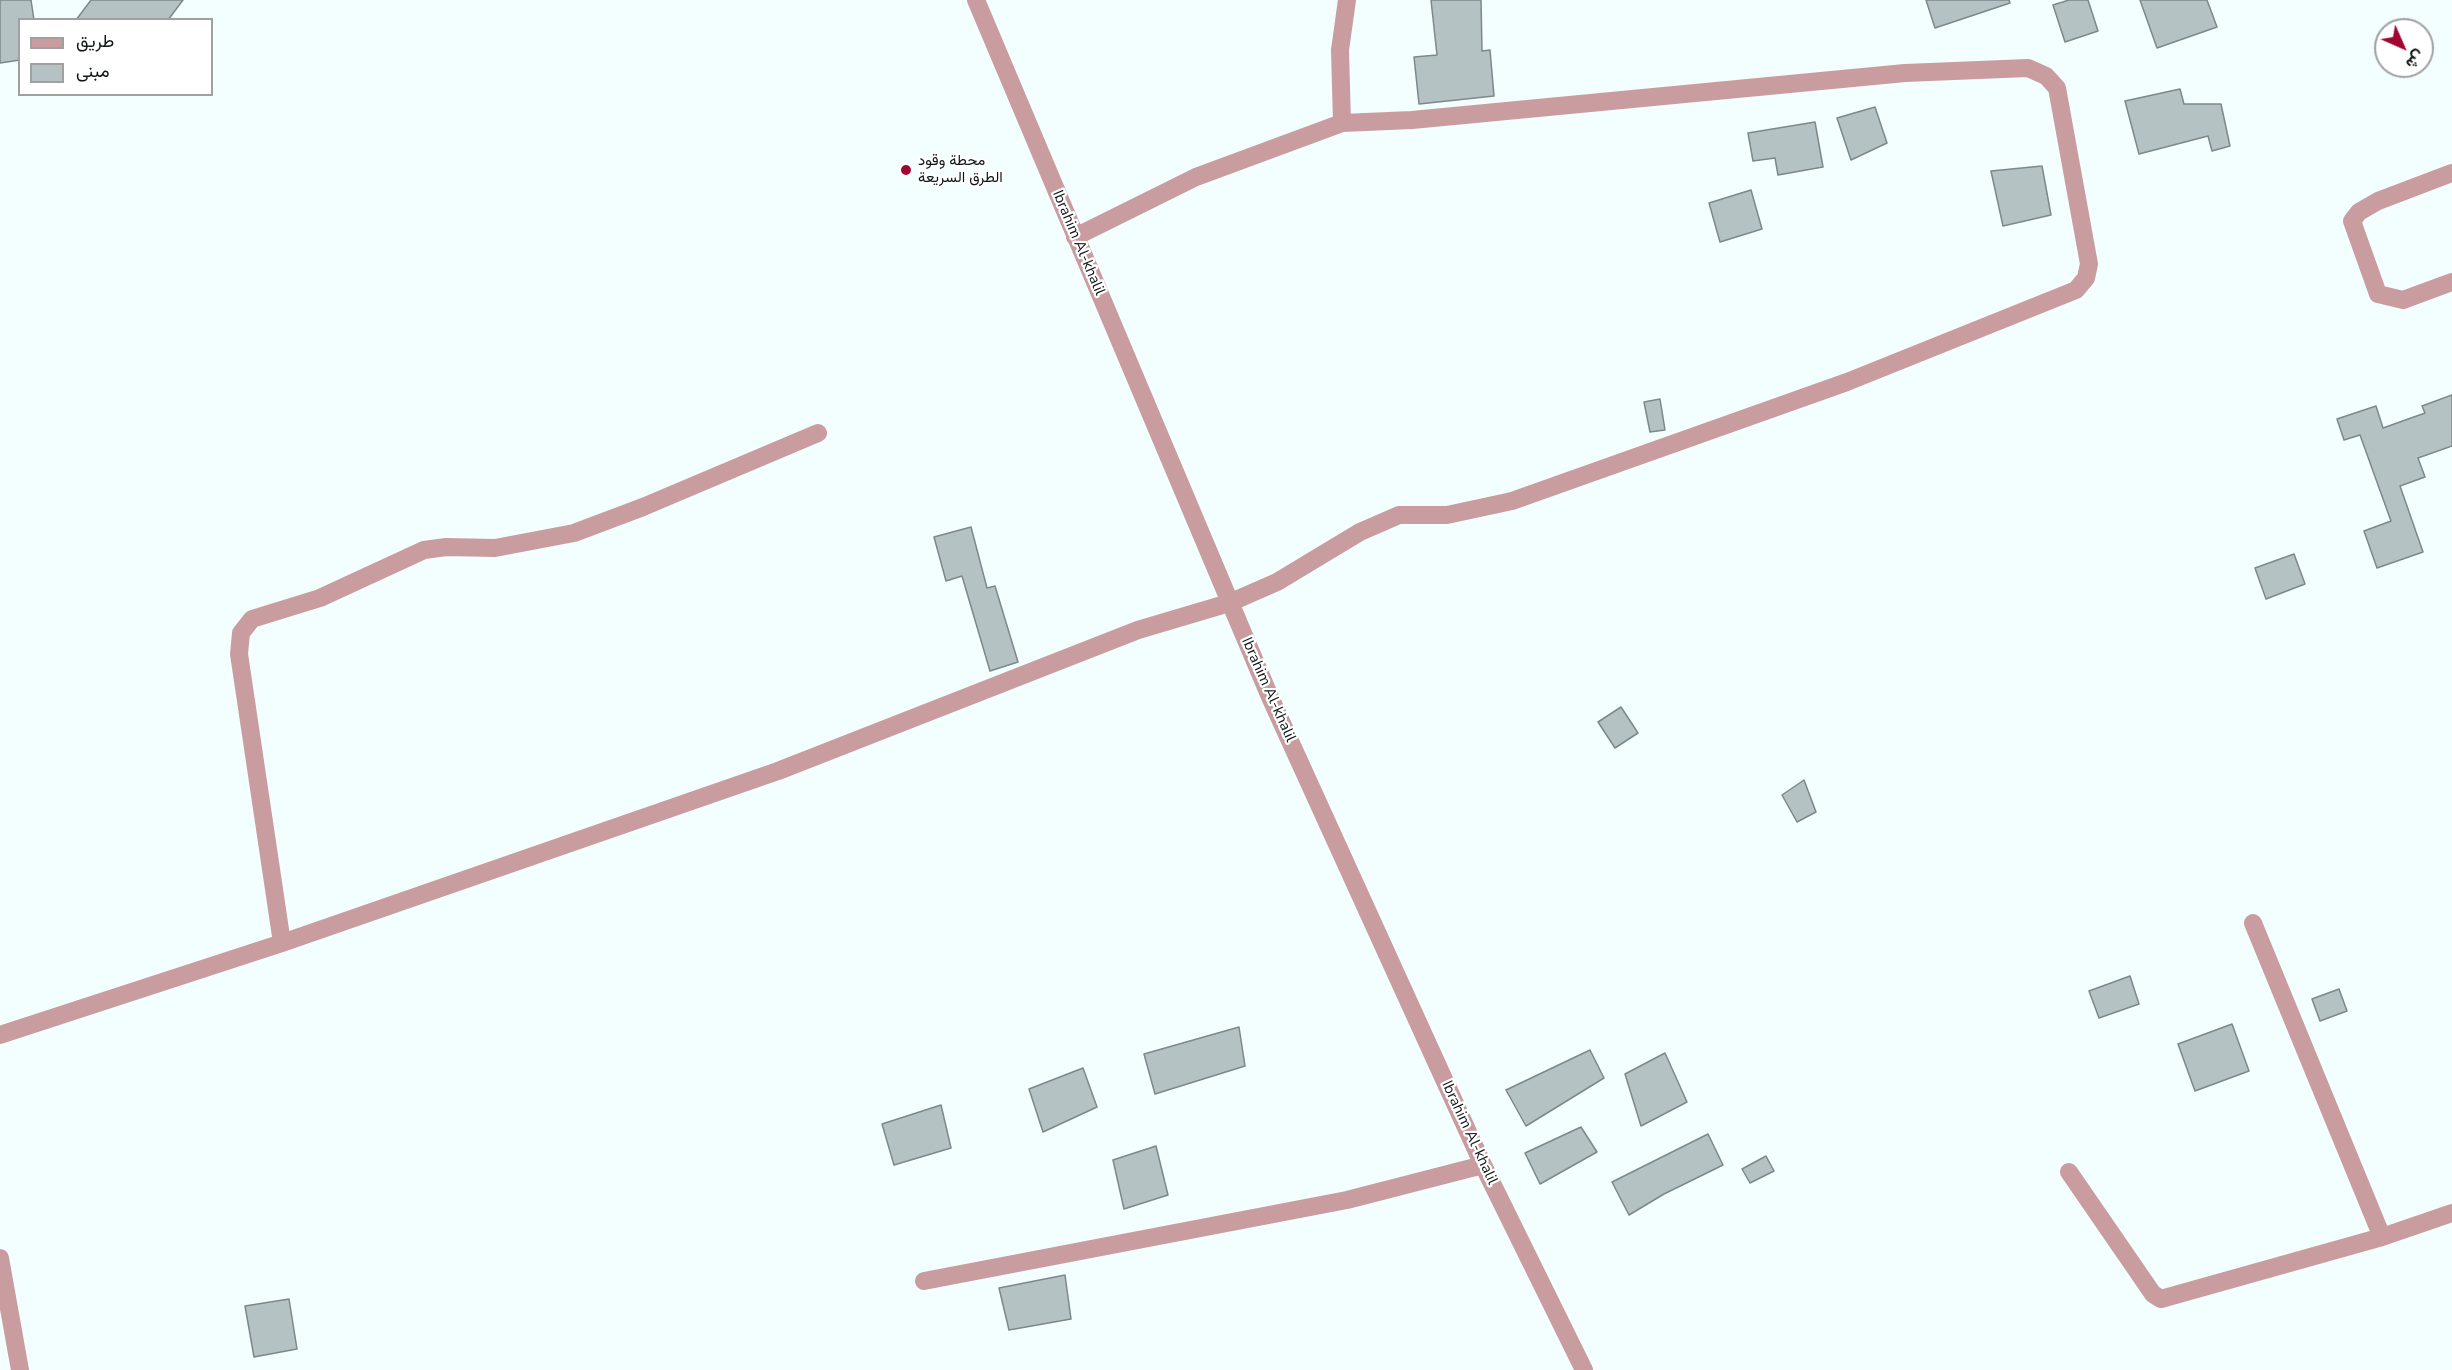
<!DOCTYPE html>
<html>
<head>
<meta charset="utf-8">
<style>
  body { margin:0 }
  #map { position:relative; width:2452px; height:1370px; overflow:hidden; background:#f3feff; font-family:"Nunito Sans",Vazirmatn,sans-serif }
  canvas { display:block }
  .legend { position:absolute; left:18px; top:18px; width:195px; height:78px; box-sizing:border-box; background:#fff; border:2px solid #9fa1a1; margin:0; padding:8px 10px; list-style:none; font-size:18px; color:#101515 }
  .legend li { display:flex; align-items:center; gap:12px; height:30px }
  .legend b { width:30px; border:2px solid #9fa1a1 }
  .north { position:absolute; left:2374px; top:18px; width:60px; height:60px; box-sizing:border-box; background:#fff; border:2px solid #9fa1a1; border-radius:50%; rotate:135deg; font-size:16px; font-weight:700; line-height:24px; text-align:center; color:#101515 }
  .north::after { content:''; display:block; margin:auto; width:21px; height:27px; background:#a30533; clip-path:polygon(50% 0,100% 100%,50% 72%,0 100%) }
</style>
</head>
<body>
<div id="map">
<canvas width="2452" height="1370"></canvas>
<ul class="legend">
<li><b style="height:8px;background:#c99d9f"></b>طريق</li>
<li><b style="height:16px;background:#b5c2c3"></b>مبنى</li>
</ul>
<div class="north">ش</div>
</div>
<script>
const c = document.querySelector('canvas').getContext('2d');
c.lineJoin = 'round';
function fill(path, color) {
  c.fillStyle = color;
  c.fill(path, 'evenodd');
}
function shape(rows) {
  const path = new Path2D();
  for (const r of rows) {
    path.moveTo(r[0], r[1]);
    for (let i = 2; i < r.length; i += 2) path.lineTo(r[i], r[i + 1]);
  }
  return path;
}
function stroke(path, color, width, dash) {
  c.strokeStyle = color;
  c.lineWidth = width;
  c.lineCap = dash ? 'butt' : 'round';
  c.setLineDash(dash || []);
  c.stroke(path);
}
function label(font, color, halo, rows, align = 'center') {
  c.font = font + ' "Nunito Sans",Vazirmatn,sans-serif';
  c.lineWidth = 4.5;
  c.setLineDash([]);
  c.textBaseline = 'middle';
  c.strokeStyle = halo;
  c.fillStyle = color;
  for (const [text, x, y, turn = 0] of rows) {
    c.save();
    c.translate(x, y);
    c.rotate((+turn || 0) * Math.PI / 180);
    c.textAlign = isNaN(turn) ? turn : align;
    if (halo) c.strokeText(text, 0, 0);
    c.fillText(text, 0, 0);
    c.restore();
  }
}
const building = shape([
  [0,0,31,0,34,20,20,20,20,60,0,63,0,0],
  [91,0,183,0,168,20,76,20,91,0],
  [1431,0,1481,0,1482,51,1490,50,1494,96,1419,104,1414,57,1437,55,1431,0],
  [1926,0,2009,0,2010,3,1935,28,1926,0],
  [2069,0,2088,0,2098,31,2065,42,2053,5,2069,0],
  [2140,0,2207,0,2217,27,2157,48,2140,0],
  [2180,89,2184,104,2221,104,2230,146,2212,151,2208,136,2139,154,2125,101,2180,89],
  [1875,107,1887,143,1851,160,1837,118,1875,107],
  [1815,122,1823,167,1778,175,1775,158,1753,161,1748,133,1815,122],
  [2042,166,2051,215,2003,226,1991,171,2042,166],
  [1751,190,1762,229,1720,242,1709,203,1751,190],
  [2452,395,2452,446,2418,458,2425,477,2400,486,2423,552,2377,568,2364,531,2391,521,2360,435,2344,440,2337,419,2376,406,2383,428,2425,413,2422,406,2452,395],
  [1660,399,1665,430,1650,432,1644,402,1660,399],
  [971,527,987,588,995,586,1018,662,990,671,962,576,946,581,934,537,971,527],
  [2294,554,2305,584,2266,599,2255,568,2294,554],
  [1621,707,1638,733,1615,748,1598,722,1621,707],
  [1804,780,1816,812,1797,822,1782,795,1804,780],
  [2130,976,2139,1004,2099,1018,2089,991,2130,976],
  [2339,989,2347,1011,2320,1021,2312,999,2339,989],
  [2232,1024,2249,1071,2195,1091,2178,1044,2232,1024],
  [1239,1027,1245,1066,1155,1094,1144,1054,1239,1027],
  [1590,1050,1604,1078,1526,1126,1506,1090,1590,1050],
  [1665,1053,1687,1102,1641,1126,1625,1074,1665,1053],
  [1083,1068,1097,1107,1043,1132,1029,1089,1083,1068],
  [941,1105,951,1148,894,1165,882,1124,941,1105],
  [1581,1127,1597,1152,1540,1184,1525,1153,1581,1127],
  [1708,1134,1723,1165,1664,1194,1629,1215,1612,1182,1708,1134],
  [1156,1146,1168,1195,1124,1209,1113,1160,1156,1146],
  [1766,1156,1774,1171,1750,1183,1742,1169,1766,1156],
  [1065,1275,1071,1319,1009,1330,999,1288,1065,1275],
  [289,1299,297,1349,254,1357,245,1306,289,1299]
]);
const minor = shape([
  [976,0,1270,697,1483,1165,1584,1370],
  [1342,123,1340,50,1347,0],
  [2452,173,2378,201,2359,212,2352,221,2378,294,2403,300,2452,282],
  [2253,923,2382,1237],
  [282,943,239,654,241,633,252,619,320,598,424,550,446,547,495,548,574,533,643,507,818,433],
  [0,1035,282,943,778,771,1138,630,1229,603,1277,582,1360,532,1399,515,1447,515,1512,501,1847,382,2076,290,2086,278,2089,264,2057,88,2046,76,2028,68,1905,73,1412,120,1342,123,1196,177,1075,237],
  [2069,1172,2153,1294,2161,1299,2382,1237,2452,1213],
  [0,1258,20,1370],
  [924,1281,1347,1200,1483,1165]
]);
const markers = [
  [906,170,6,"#a30533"]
];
const poiNames = [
  ["محطة وقود",918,161],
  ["الطرق السريعة",918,178]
];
const streetNames = [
  ["Ibrahim Al-khalil",1078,243,67],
  ["Ibrahim Al-khalil",1268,690,66],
  ["Ibrahim Al-khalil",1469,1133,65]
];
fill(building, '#b5c2c3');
stroke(building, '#7c8889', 1.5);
stroke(minor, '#c99d9f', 18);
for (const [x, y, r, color] of markers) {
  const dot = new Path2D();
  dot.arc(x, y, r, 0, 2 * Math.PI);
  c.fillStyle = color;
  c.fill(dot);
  stroke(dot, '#fff', 2);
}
label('15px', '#101515', '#fff', poiNames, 'left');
label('15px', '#101515', '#fff', streetNames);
</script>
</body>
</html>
